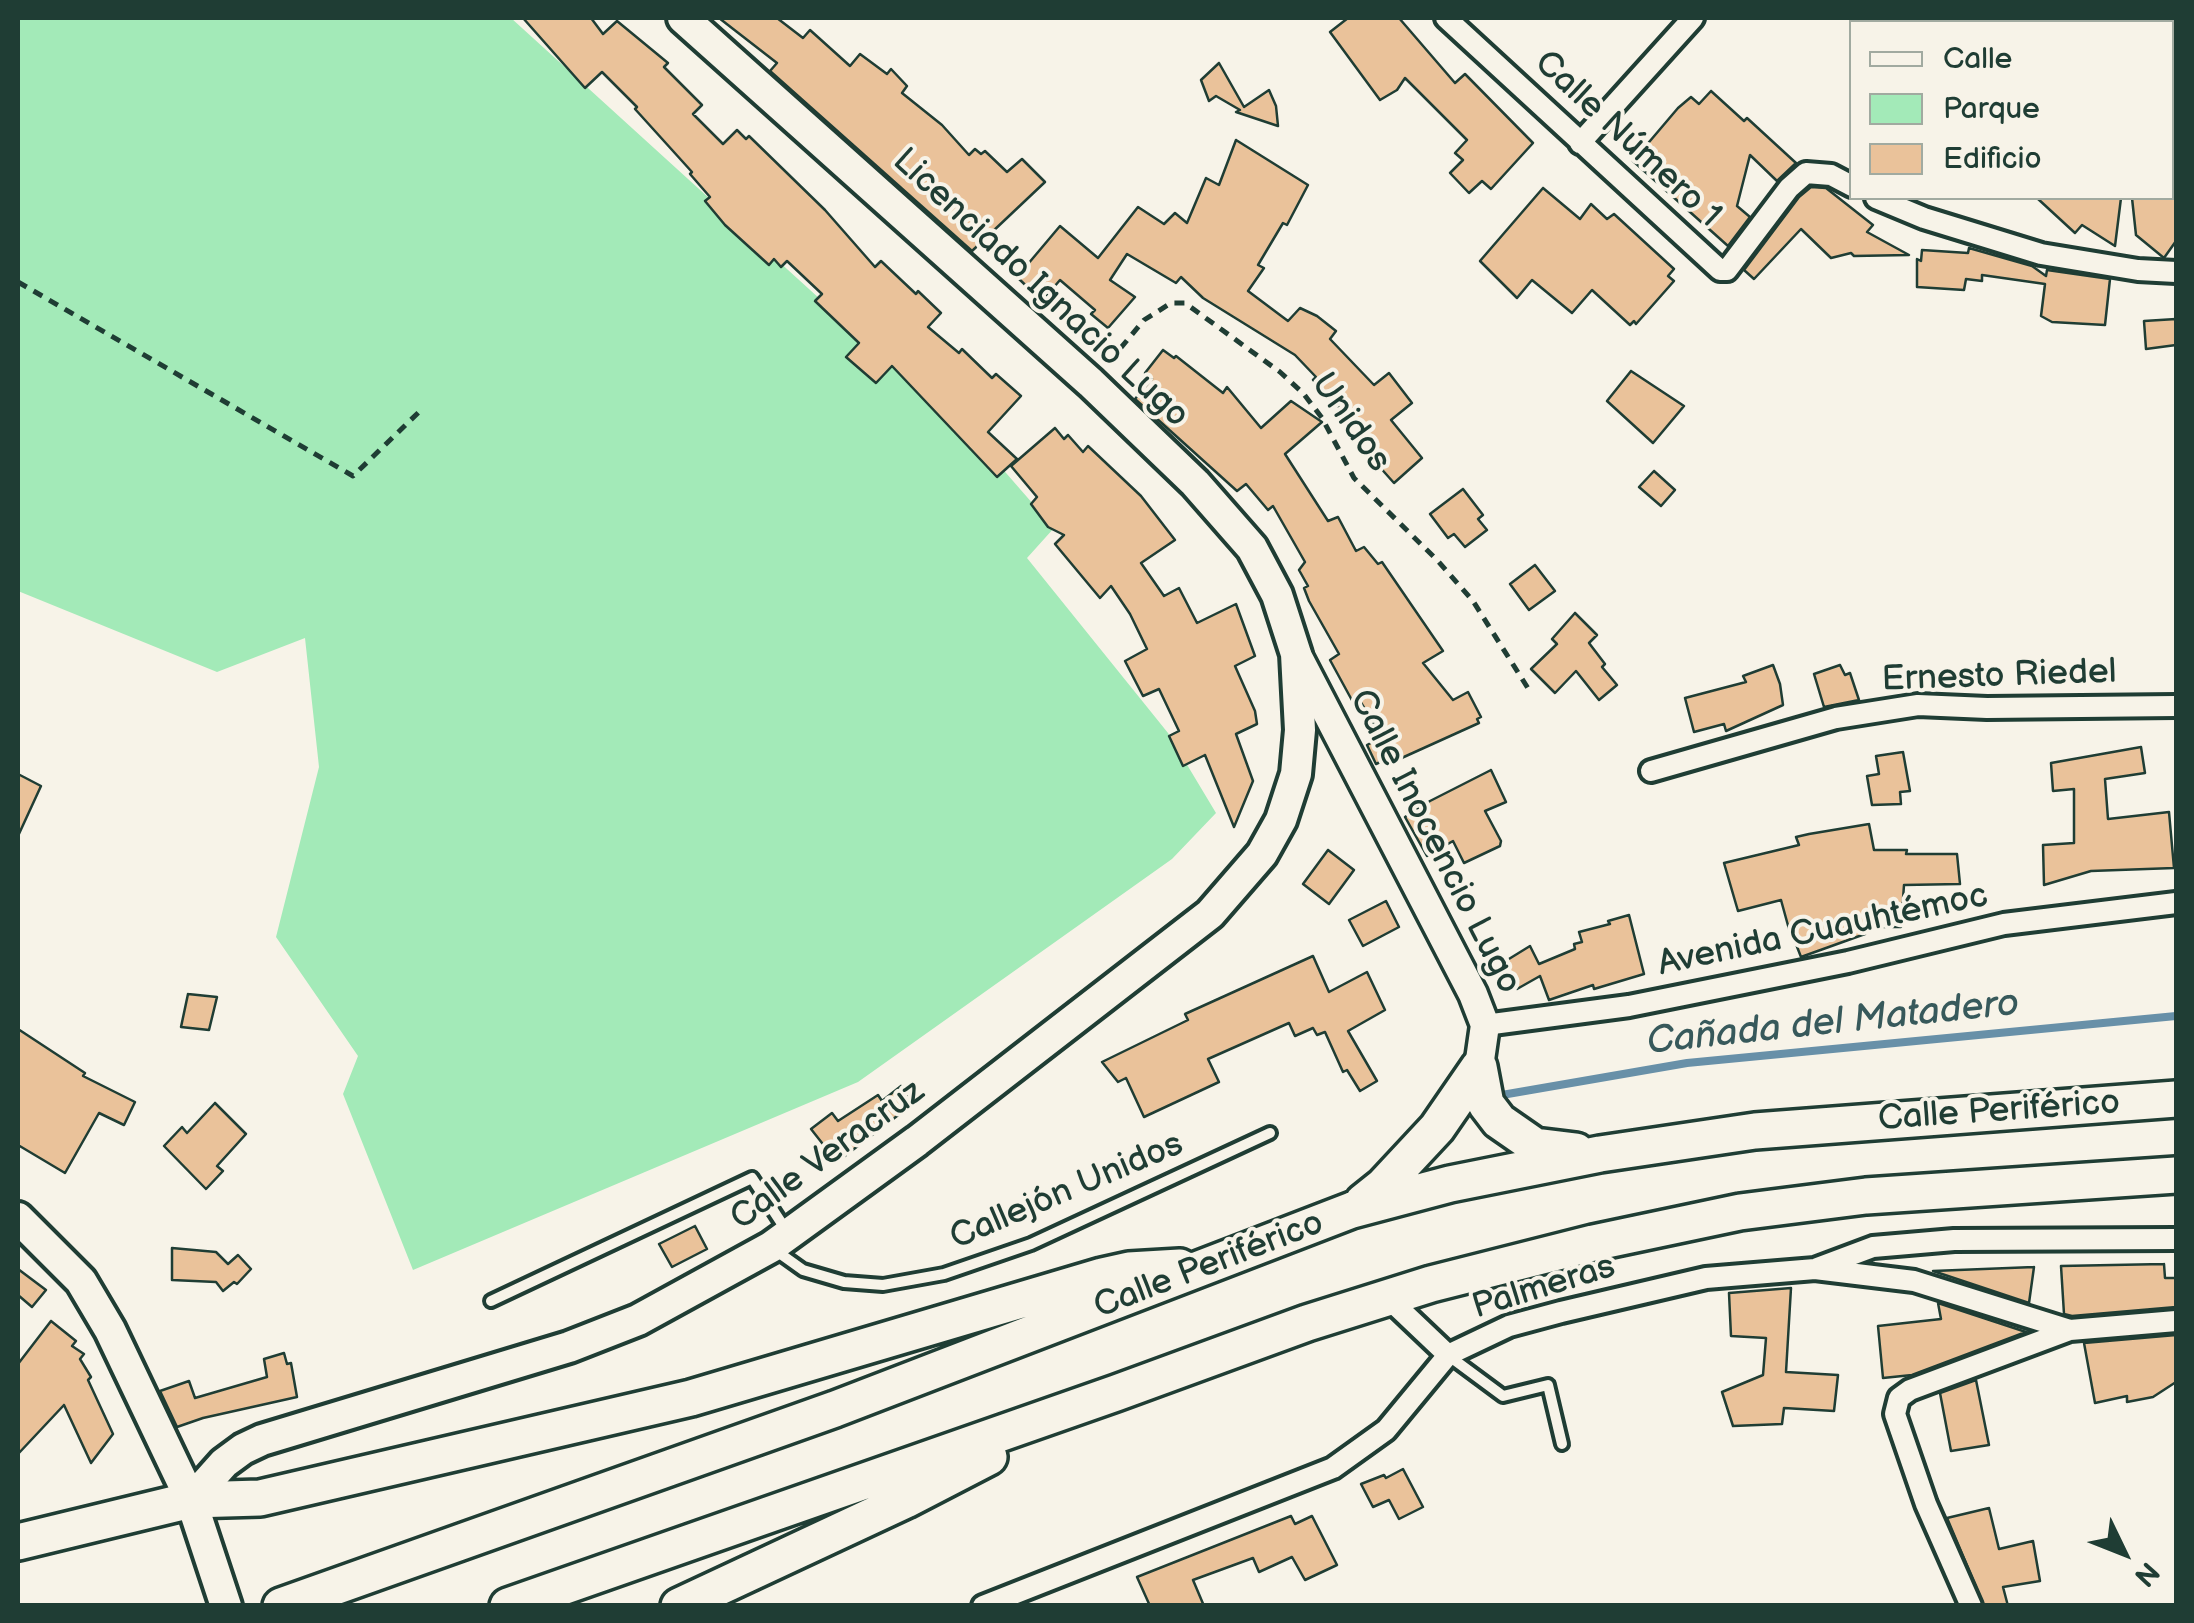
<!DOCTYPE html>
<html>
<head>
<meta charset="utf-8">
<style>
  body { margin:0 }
  #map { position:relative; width:2194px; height:1623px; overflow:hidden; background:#f7f3e8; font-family:"Balsamiq Sans",sans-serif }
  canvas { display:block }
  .frame { position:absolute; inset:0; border:20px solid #1f3d34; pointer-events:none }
  .legend { position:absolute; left:1849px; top:20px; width:325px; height:180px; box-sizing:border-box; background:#f7f3e8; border:2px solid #a1aaa0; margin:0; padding:12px 18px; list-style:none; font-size:30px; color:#1f3d34 }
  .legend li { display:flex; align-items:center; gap:20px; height:50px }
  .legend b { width:50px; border:2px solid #a1aaa0 }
  .north { position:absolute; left:2074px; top:1503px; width:100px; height:100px; -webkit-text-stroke:8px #f7f3e8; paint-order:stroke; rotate:133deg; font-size:28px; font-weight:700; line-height:40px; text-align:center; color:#1f3d34 }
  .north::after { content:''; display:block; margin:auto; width:35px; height:45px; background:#1f3d34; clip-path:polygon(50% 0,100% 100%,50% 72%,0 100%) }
</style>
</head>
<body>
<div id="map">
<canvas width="2194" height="1623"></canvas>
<div class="frame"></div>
<ul class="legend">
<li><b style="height:12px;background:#f7f3e8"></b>Calle</li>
<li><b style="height:28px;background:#a3eab8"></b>Parque</li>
<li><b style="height:28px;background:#eac29a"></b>Edificio</li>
</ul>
<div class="north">N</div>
</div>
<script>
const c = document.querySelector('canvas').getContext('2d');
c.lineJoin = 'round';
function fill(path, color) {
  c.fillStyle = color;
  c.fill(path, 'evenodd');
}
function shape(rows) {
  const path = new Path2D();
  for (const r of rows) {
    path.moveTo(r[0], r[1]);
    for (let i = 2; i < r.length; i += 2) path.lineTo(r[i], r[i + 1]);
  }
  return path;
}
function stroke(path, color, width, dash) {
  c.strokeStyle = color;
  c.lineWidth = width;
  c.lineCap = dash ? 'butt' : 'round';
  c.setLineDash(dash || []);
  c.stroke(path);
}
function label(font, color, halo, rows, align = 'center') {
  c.font = font + ' "Balsamiq Sans",sans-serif';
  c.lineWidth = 8;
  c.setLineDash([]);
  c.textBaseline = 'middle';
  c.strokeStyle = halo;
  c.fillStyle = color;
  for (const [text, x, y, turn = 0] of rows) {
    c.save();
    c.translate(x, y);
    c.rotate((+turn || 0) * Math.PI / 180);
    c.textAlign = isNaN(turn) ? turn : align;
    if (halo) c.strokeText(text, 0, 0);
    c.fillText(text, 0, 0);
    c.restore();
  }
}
const green = shape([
  [18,18,511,18,986,450,1054,528,1027,558,1168,733,1216,813,1172,859,858,1082,413,1270,343,1094,358,1056,276,937,319,767,305,638,217,672,18,591]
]);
const stream = shape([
  [1496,1096,1687,1063,2176,1016]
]);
const building = shape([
  [523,18,591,18,603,34,617,21,668,63,664,67,702,105,693,114,723,144,737,130,746,139,749,136,825,210,875,267,881,261,916,294,918,291,941,313,928,327,959,353,962,349,992,378,996,374,1021,396,988,432,1017,459,997,477,892,366,876,383,846,357,859,343,815,301,822,294,787,261,781,267,774,259,769,265,725,225,705,201,710,197,690,174,692,172,635,109,637,107,602,72,585,88,523,18],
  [719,18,777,18,803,38,810,30,850,66,860,54,887,74,891,69,907,86,902,93,942,125,969,155,975,149,981,154,985,151,1007,172,1022,159,1045,182,972,251,770,71,777,63,719,18],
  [1348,18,1399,18,1455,83,1465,74,1533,143,1491,189,1482,181,1469,193,1450,173,1463,160,1455,153,1467,140,1405,78,1397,90,1380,100,1330,32,1348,18],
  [1219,63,1244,107,1269,90,1276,106,1278,126,1236,112,1240,110,1216,96,1209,101,1201,80,1219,63],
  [1711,91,1744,121,1747,118,1796,163,1777,181,1750,155,1737,206,1750,217,1728,246,1633,161,1678,108,1691,97,1699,104,1711,91],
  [1236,140,1308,185,1287,225,1283,223,1258,265,1264,268,1248,291,1288,321,1300,308,1317,316,1336,331,1330,339,1374,385,1389,373,1412,403,1391,420,1422,458,1394,483,1369,455,1376,446,1313,380,1316,377,1295,355,1203,298,1181,277,1176,283,1127,254,1110,280,1135,297,1108,328,1091,314,1095,310,1060,280,1042,301,1017,277,1060,226,1098,258,1138,207,1164,224,1175,213,1187,223,1206,178,1219,185,1236,140],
  [1811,187,1826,188,1873,225,1867,232,1909,255,1854,256,1851,253,1831,258,1801,229,1754,279,1744,270,1799,197,1811,187],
  [1543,188,1580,219,1591,204,1607,219,1614,214,1674,269,1668,276,1674,281,1636,324,1634,321,1630,325,1592,290,1572,313,1532,280,1517,298,1480,261,1543,188],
  [2037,198,2121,198,2115,246,2082,225,2075,233,2037,198],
  [2132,198,2176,198,2176,241,2164,258,2136,235,2132,198],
  [1969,248,2032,266,2046,276,2047,270,2110,279,2105,325,2052,322,2041,316,2045,284,1982,275,1982,281,1966,279,1964,290,1917,287,1917,259,1921,261,1922,250,1968,253,1969,248],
  [2176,319,2176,345,2146,349,2144,321,2176,319],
  [1163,350,1174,358,1176,356,1223,393,1227,387,1261,428,1291,401,1322,422,1285,454,1328,521,1338,517,1356,551,1364,547,1378,564,1382,562,1443,651,1423,663,1453,700,1468,692,1481,717,1477,719,1479,723,1395,761,1393,756,1376,764,1367,745,1382,737,1360,701,1354,704,1330,660,1339,654,1309,601,1304,588,1308,586,1299,570,1305,562,1273,506,1268,510,1246,484,1237,491,1135,399,1152,379,1145,373,1163,350],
  [1631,371,1684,406,1653,443,1607,401,1631,371],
  [1055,428,1064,439,1068,435,1083,452,1088,446,1141,496,1175,540,1141,563,1164,596,1179,588,1197,623,1236,604,1255,656,1235,666,1255,711,1257,724,1236,734,1253,781,1234,827,1205,755,1183,766,1169,736,1179,731,1159,689,1143,696,1125,661,1147,649,1130,614,1111,586,1100,598,1055,544,1064,535,1048,527,1031,504,1037,497,1011,466,1055,428],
  [1654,471,1675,490,1661,506,1639,487,1654,471],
  [1463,489,1483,515,1478,519,1487,530,1465,547,1454,534,1448,538,1430,514,1463,489],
  [1535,565,1555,591,1529,610,1510,584,1535,565],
  [1575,613,1597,635,1589,643,1605,664,1602,667,1617,685,1599,700,1576,671,1555,693,1531,669,1557,644,1552,639,1575,613],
  [1773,665,1780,684,1783,705,1726,731,1724,724,1694,732,1685,698,1746,682,1743,676,1773,665],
  [1840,665,1845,675,1850,673,1859,700,1824,707,1814,674,1840,665],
  [2141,747,2145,773,2105,779,2108,819,2169,812,2174,868,2091,871,2044,885,2043,845,2074,843,2074,789,2053,791,2051,763,2141,747],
  [1903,752,1910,791,1900,792,1901,804,1872,805,1867,776,1879,774,1876,756,1903,752],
  [1491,770,1506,802,1485,811,1501,841,1500,846,1464,863,1453,841,1427,856,1405,817,1430,801,1491,770],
  [18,774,41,786,18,836,18,774],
  [1869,824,1874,850,1907,850,1906,854,1957,854,1960,884,1904,885,1901,927,1863,927,1865,934,1801,957,1794,939,1792,940,1781,900,1738,911,1724,863,1799,845,1796,837,1809,834,1869,824],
  [1328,850,1354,870,1329,904,1303,884,1328,850],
  [1386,901,1399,927,1363,946,1349,920,1386,901],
  [1629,915,1644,974,1594,989,1593,985,1549,1000,1540,976,1517,989,1504,962,1530,946,1539,964,1575,949,1574,944,1582,942,1579,932,1610,924,1608,921,1629,915],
  [1313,956,1329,992,1367,972,1385,1010,1348,1031,1377,1081,1360,1091,1347,1070,1343,1072,1325,1032,1317,1035,1313,1028,1295,1036,1289,1023,1208,1059,1219,1082,1144,1117,1126,1078,1118,1082,1102,1062,1188,1020,1185,1014,1313,956],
  [188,994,217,997,209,1030,181,1027,188,994],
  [18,1029,85,1073,83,1076,135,1102,124,1125,99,1113,65,1173,18,1145,18,1029],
  [901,1086,914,1103,837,1162,811,1129,832,1113,838,1121,878,1095,882,1101,901,1086],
  [215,1103,246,1134,217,1166,223,1171,206,1189,164,1146,182,1127,187,1133,215,1103],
  [695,1226,707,1249,672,1267,659,1244,695,1226],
  [172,1248,216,1252,228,1264,238,1255,251,1269,237,1284,234,1282,223,1291,216,1282,172,1280,172,1248],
  [2164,1264,2165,1278,2176,1278,2176,1307,2072,1316,2064,1314,2061,1266,2164,1264],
  [2034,1267,2029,1303,1933,1271,2034,1267],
  [18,1269,46,1290,32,1307,18,1295,18,1269],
  [1791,1288,1786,1372,1838,1375,1834,1411,1784,1408,1782,1424,1733,1426,1722,1392,1763,1375,1766,1338,1731,1336,1729,1293,1791,1288],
  [1938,1303,2026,1332,1912,1375,1883,1378,1878,1326,1941,1319,1938,1303],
  [51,1321,76,1341,72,1346,84,1354,80,1359,91,1377,88,1380,113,1434,91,1463,64,1405,18,1454,18,1364,51,1321],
  [2176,1335,2176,1382,2153,1397,2127,1402,2127,1396,2095,1403,2084,1343,2176,1335],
  [284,1353,287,1364,291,1363,297,1397,203,1418,177,1427,160,1391,189,1381,195,1398,267,1377,264,1359,284,1353],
  [1976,1380,1989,1445,1951,1451,1940,1393,1976,1380],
  [1403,1469,1423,1507,1399,1519,1389,1500,1373,1507,1361,1484,1384,1475,1386,1478,1403,1469],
  [1989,1508,1999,1549,2033,1541,2040,1581,2003,1587,2008,1606,1984,1606,1947,1518,1989,1508],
  [1291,1516,1295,1524,1312,1516,1337,1565,1305,1580,1292,1557,1259,1572,1253,1558,1193,1580,1204,1606,1150,1606,1137,1577,1291,1516]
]);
const path = shape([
  [18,282,353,476,421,410],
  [1109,362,1144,320,1171,303,1185,303,1280,372,1303,393,1322,418,1354,478,1438,561,1473,601,1531,693]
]);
const service = shape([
  [775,1250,803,1270,844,1282,883,1285,944,1274,1031,1244,1270,1133],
  [491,1301,752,1178,788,1233],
  [1449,1356,1503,1396,1548,1385,1562,1444]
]);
const minor = shape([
  [1446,18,1720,270,1727,270,1789,188,1806,173,1831,175,1852,186],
  [2099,18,2104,22],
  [2172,82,2176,87],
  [1580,143,1693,18],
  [1876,198,1924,218,2041,254,2138,270,2176,272],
  [1651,771,1836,718,1918,705,1987,708,2176,706],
  [1485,1025,1629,1006,1848,962,2004,924,2176,903],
  [1817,1268,1873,1247,1908,1244,1954,1240,2176,1239],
  [1388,1298,1448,1355],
  [983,1606,1333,1468,1386,1430,1448,1355,1509,1326,1561,1312,1706,1278,1815,1269,1914,1281,2070,1330],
  [1971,1606,1926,1504,1895,1414,1899,1398,1910,1390,2070,1330,2176,1321]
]);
const tertiary = shape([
  [1297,655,1473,994,1485,1025,1479,1067]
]);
const secondary = shape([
  [18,1218,81,1281,110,1330,191,1500,226,1606],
  [191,1500,224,1463,243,1449,262,1440,569,1347,638,1320,771,1247,917,1141,1210,914,1262,854,1281,820,1296,774,1300,730,1296,654,1277,595,1252,548,1195,483,1091,383,683,18]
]);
const trunk = shape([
  [1479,1067,1486,1104,1499,1121,1535,1146,1576,1151],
  [1363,1202,1383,1186,1437,1128,1479,1067],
  [18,1542,191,1500,260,1498,691,1398,1102,1276,1129,1270,1180,1267],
  [281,1606,835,1409,1352,1210,1450,1184,1600,1154,1755,1131,2176,1099],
  [508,1606,1116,1393,1307,1323,1431,1284,1593,1243,1740,1212,1866,1196,2176,1175],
  [679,1606,906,1500,989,1457]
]);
const streetNames = [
  ["Calle Número 1",1627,140,43],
  ["Licenciado Ignacio Lugo",1040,289,43],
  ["Unidos",1350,423,55],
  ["Ernesto Riedel",1999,677,-2],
  ["Calle Inocencio Lugo",1434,842,63],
  ["Avenida Cuauhtémoc",1823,931,-12],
  ["Calle Periférico",1999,1112,-4],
  ["Calle Veracruz",828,1156,-36],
  ["Callejón Unidos",1067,1192,-23],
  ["Calle Periférico",1209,1266,-21],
  ["Palmeras",1544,1288,-17]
];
const waterNames = [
  ["Cañada del Matadero",1833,1024,-6]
];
fill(green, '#a3eab8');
stroke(stream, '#6890a8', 8);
fill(building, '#eac29a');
stroke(building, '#1f3d34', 2.5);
stroke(service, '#1f3d34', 18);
stroke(minor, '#1f3d34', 28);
stroke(tertiary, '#1f3d34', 35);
stroke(secondary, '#1f3d34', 38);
stroke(trunk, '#1f3d34', 42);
stroke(path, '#1f3d34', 5, [10, 8]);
stroke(service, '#f7f3e8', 10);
stroke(minor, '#f7f3e8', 20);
stroke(tertiary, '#f7f3e8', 28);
stroke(secondary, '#f7f3e8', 30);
stroke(trunk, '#f7f3e8', 35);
label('35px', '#1f3d34', '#f7f3e8', streetNames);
label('italic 38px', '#37595b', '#f7f3e8', waterNames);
</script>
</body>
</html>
